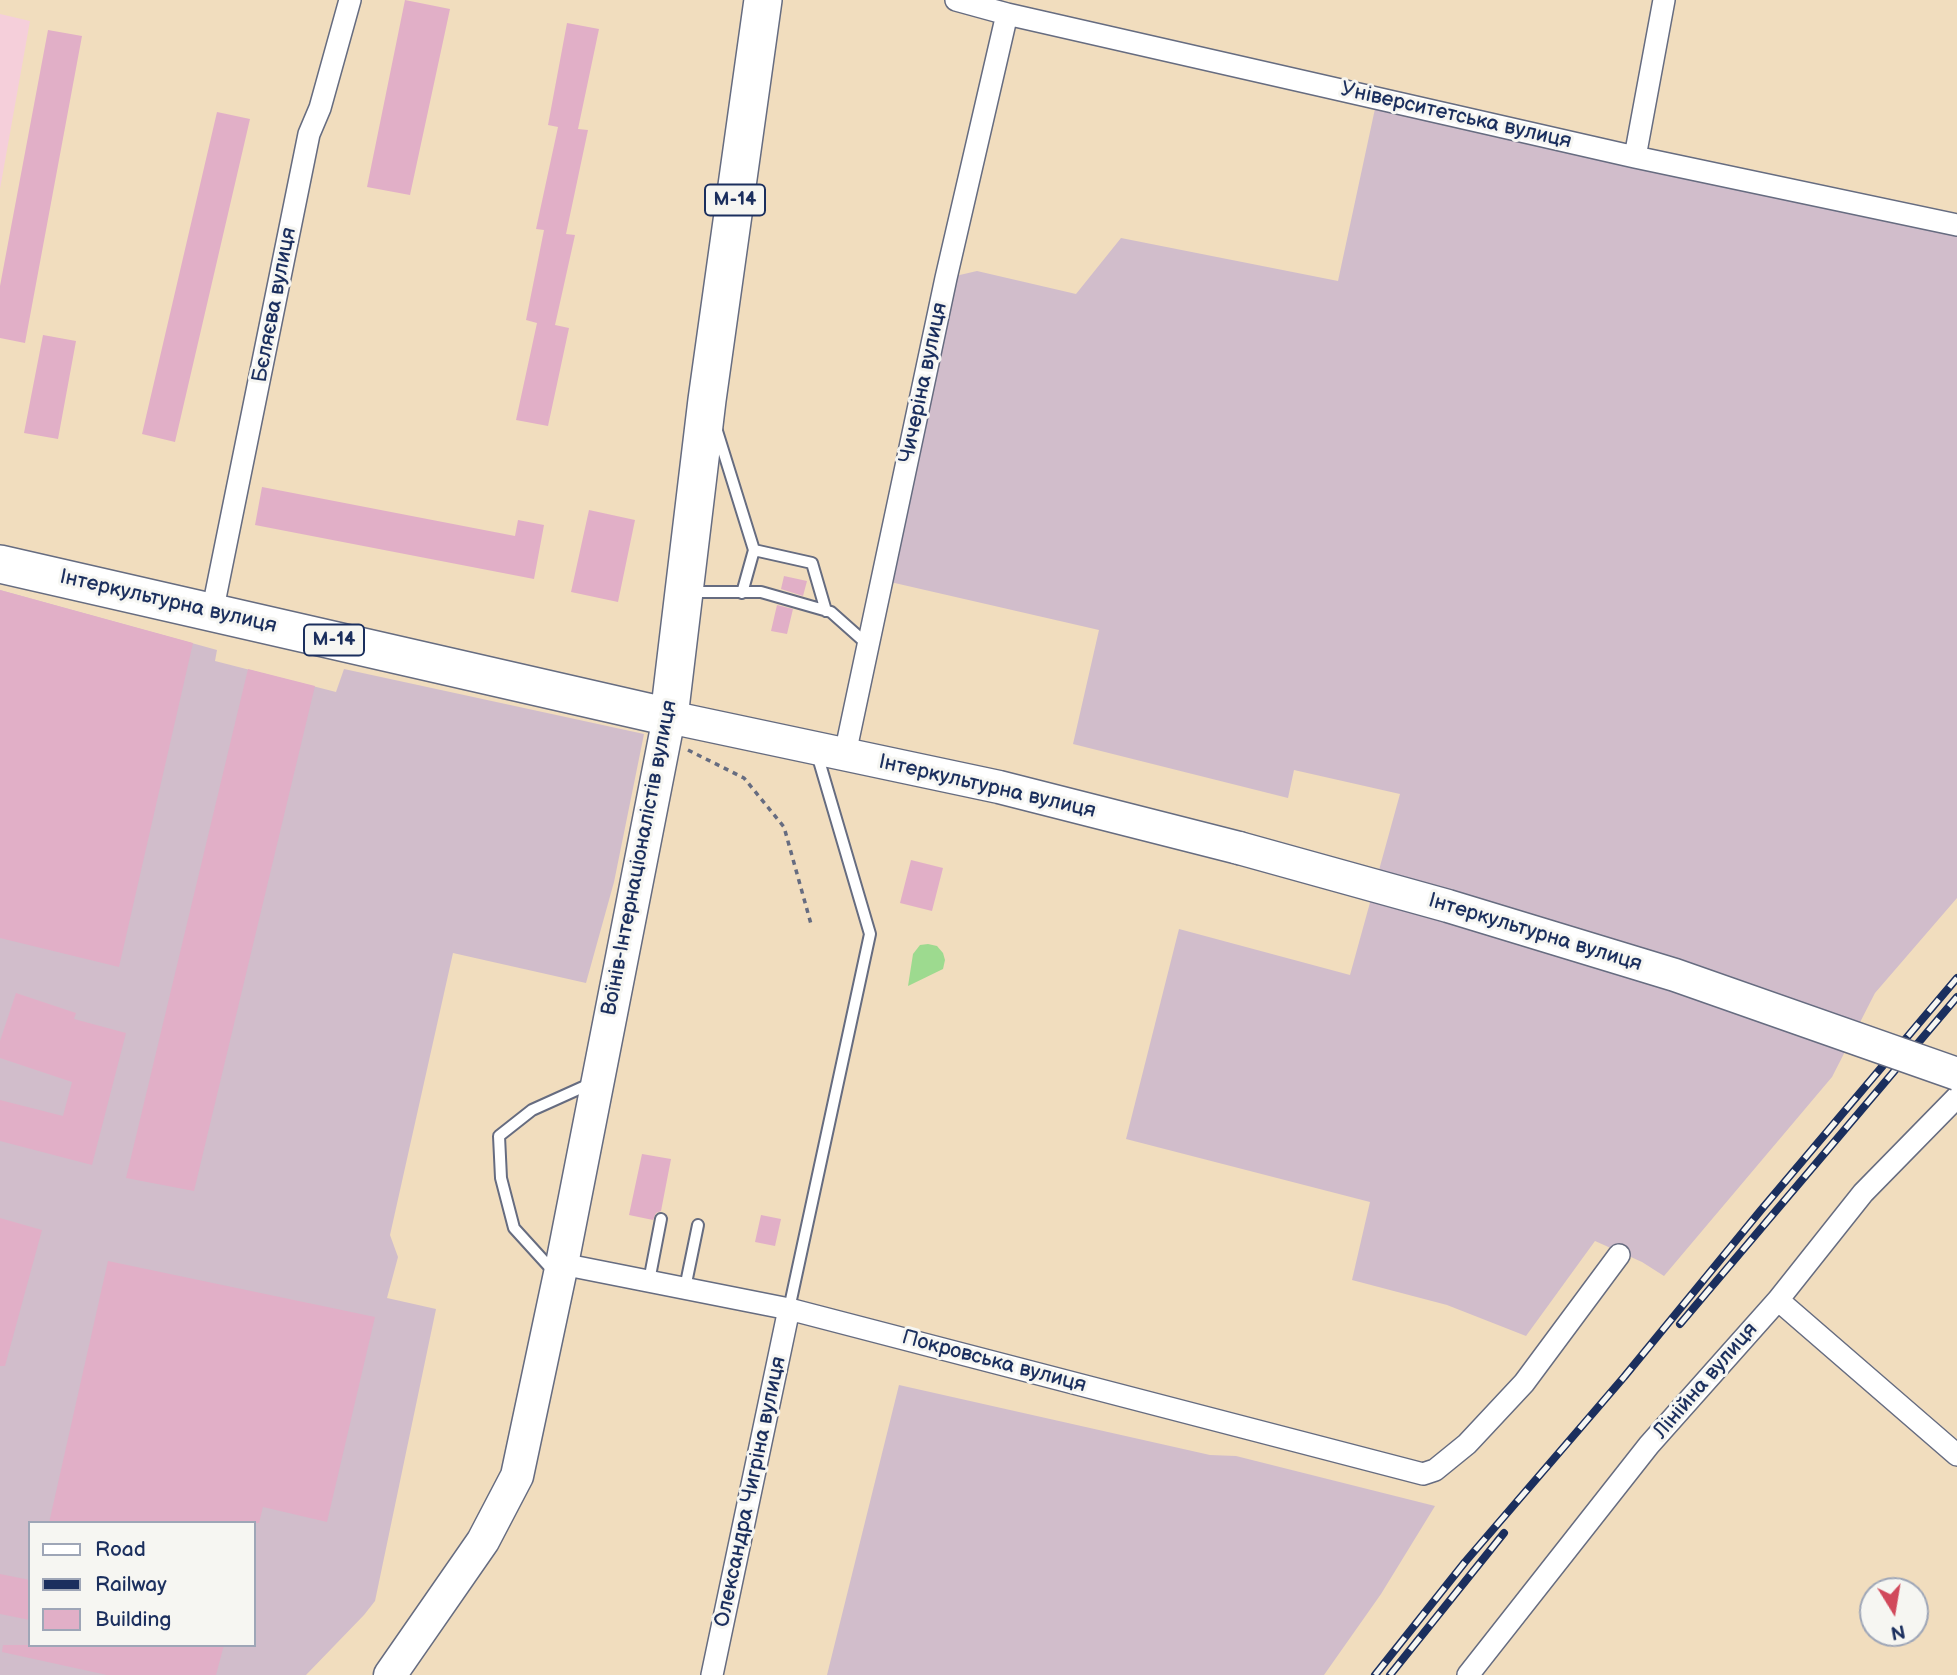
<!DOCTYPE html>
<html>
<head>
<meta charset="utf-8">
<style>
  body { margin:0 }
  #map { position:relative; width:1957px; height:1675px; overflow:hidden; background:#f1ddbe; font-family:"Balsamiq Sans",sans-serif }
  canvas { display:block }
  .legend { position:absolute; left:28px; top:1521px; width:228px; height:126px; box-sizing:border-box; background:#f6f6f2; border:2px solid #9ea6b7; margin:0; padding:9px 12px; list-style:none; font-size:21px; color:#1b2f5e }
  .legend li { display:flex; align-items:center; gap:14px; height:35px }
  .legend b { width:35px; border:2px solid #9ea6b7 }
  .north { position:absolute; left:1859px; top:1577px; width:70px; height:70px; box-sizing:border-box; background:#f6f6f2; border:2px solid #9ea6b7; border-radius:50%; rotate:169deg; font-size:19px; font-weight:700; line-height:28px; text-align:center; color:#1b2f5e }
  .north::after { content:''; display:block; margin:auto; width:24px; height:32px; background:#d1495b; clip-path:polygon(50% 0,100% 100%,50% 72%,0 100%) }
</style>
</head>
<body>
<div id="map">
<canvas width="1957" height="1675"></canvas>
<ul class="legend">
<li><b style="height:9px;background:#fff"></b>Road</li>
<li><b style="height:9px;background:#1b2f5e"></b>Railway</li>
<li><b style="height:19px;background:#e1afc7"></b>Building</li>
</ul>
<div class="north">N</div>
</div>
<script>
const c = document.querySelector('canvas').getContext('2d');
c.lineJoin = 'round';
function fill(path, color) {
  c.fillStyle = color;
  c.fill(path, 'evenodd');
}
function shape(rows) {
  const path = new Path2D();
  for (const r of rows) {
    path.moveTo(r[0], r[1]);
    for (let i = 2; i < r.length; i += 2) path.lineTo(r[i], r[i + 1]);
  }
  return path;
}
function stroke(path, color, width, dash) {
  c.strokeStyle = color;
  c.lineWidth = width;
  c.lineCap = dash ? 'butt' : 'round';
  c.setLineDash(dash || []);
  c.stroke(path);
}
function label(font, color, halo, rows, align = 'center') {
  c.font = font + ' "Balsamiq Sans",sans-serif';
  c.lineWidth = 6;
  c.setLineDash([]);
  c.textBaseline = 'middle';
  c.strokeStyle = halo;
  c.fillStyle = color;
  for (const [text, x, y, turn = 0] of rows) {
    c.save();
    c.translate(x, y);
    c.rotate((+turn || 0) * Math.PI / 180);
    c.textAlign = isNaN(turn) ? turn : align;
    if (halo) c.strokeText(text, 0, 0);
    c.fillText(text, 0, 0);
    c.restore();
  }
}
const built = shape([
  [0,14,30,21,0,189]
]);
const industrial = shape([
  [1376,104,1957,228,1957,898,1875,993,1832,1077,1664,1276,1642,1262,1595,1241,1526,1336,1447,1305,1352,1280,1370,1202,1126,1139,1179,929,1350,975,1400,794,1294,770,1288,798,1073,744,1099,630,886,581,951,277,977,271,1076,294,1121,238,1338,281],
  [0,590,217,650,215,661,336,692,344,669,644,734,614,882,586,983,453,953,390,1235,398,1257,387,1298,436,1309,375,1601,364,1615,306,1675,0,1675],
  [30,1523,254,1523,254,1645,30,1645],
  [899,1385,1210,1455,1236,1456,1435,1506,1381,1594,1324,1675,827,1675]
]);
const green = shape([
  [928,944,937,946,943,953,945,960,943,969,908,986,913,954,920,945]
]);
const building = shape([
  [405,0,450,9,410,195,367,187],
  [567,23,599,29,578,129,588,130,566,234,575,235,555,325,569,328,548,426,516,420,537,323,526,320,544,230,536,229,558,127,548,125],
  [48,30,82,36,25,343,0,338,0,286],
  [217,112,250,119,175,442,142,434],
  [43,335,76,341,58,439,24,433],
  [262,487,515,536,518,520,544,525,534,579,255,525],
  [589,510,635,520,618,602,571,592],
  [784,576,807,581,803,596,781,589],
  [0,590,193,643,119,967,0,938],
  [777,605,793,609,787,634,771,631],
  [248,669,315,686,194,1191,126,1178],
  [911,860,943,868,932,911,900,903],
  [16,993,76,1013,74,1019,126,1033,92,1165,0,1141,0,1100,63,1116,72,1082,0,1058,0,1041],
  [642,1154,671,1159,661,1211,656,1213,653,1220,629,1215],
  [761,1215,781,1219,775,1246,755,1242],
  [0,1218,42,1230,5,1366,0,1366],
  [108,1261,375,1317,327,1522,263,1507,259,1523,49,1523],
  [0,1574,30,1580,30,1620,0,1614],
  [3,1645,224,1645,216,1675,107,1675,2,1652]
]);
const path = shape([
  [688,750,744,778,784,827,811,924]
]);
const service = shape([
  [717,431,754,550,742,593],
  [754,550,812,563,826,611],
  [690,592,761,592,831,612,867,644],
  [554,1272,514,1228,501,1178,499,1136,532,1110,592,1083],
  [649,1281,661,1219],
  [685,1288,698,1225],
  [789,1309,870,934,817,754]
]);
const minor = shape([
  [956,0,1007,14,1635,157,1957,225],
  [1635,157,1664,0],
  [212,613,309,134,320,108,350,0],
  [845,754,946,278,1007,14],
  [562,1264,789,1309,1423,1474,1435,1470,1467,1444,1524,1383,1619,1255],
  [1778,1300,1957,1455],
  [712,1675,789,1309],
  [1468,1675,1649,1445,1778,1300,1863,1193,1957,1097]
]);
const secondary = shape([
  [390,1675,483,1541,517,1476,562,1264,669,717,999,787,1239,848]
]);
const trunk = shape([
  [0,564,669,717,707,400,763,0]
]);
const rail = shape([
  [1680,1324,1957,997],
  [1375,1675,1465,1562,1624,1377,1761,1210,1957,978],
  [1390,1675,1504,1533]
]);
const secondaryBridge = shape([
  [1239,848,1448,906,1675,975,1957,1074]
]);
const shields = [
  [735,200,60],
  [334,640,60]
];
const shieldNames = [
  ["М-14",735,200],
  ["М-14",334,640]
];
const streetNames = [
  ["Університетська вулиця",1456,116,13],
  ["Бєляєва вулиця",275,305,-79],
  ["Чичеріна вулиця",924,383,-78],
  ["Інтеркультурна вулиця",168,602,13],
  ["Інтеркультурна вулиця",987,787,13],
  ["Воїнів-Інтернаціоналістів вулиця",640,858,-79],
  ["Інтеркультурна вулиця",1535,933,17],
  ["Покровська вулиця",994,1362,15],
  ["Лінійна вулиця",1706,1381,-49],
  ["Олександра Чигріна вулиця",751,1492,-78]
];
fill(built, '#f5cfda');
fill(industrial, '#d1bdcb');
fill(green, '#9dda8f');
fill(building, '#e1afc7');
stroke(service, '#666c80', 14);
stroke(minor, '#666c80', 24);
stroke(secondary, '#666c80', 35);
stroke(trunk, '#666c80', 40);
stroke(path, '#666c80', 3.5, [5, 5]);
stroke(service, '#fff', 10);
stroke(minor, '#fff', 21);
stroke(secondary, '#fff', 32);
stroke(trunk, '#fff', 37);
stroke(rail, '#1b2f5e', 8);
stroke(rail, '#f6f6f2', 5, [16]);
stroke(secondaryBridge, '#666c80', 35, []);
stroke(secondaryBridge, '#fff', 32);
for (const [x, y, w] of shields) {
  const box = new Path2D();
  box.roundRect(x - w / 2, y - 15.5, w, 31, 5);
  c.fillStyle = '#f6f6f2';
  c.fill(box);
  stroke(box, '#1b2f5e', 2);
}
label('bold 19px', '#1b2f5e', null, shieldNames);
label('21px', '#1b2f5e', '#f6f6f2', streetNames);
</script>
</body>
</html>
